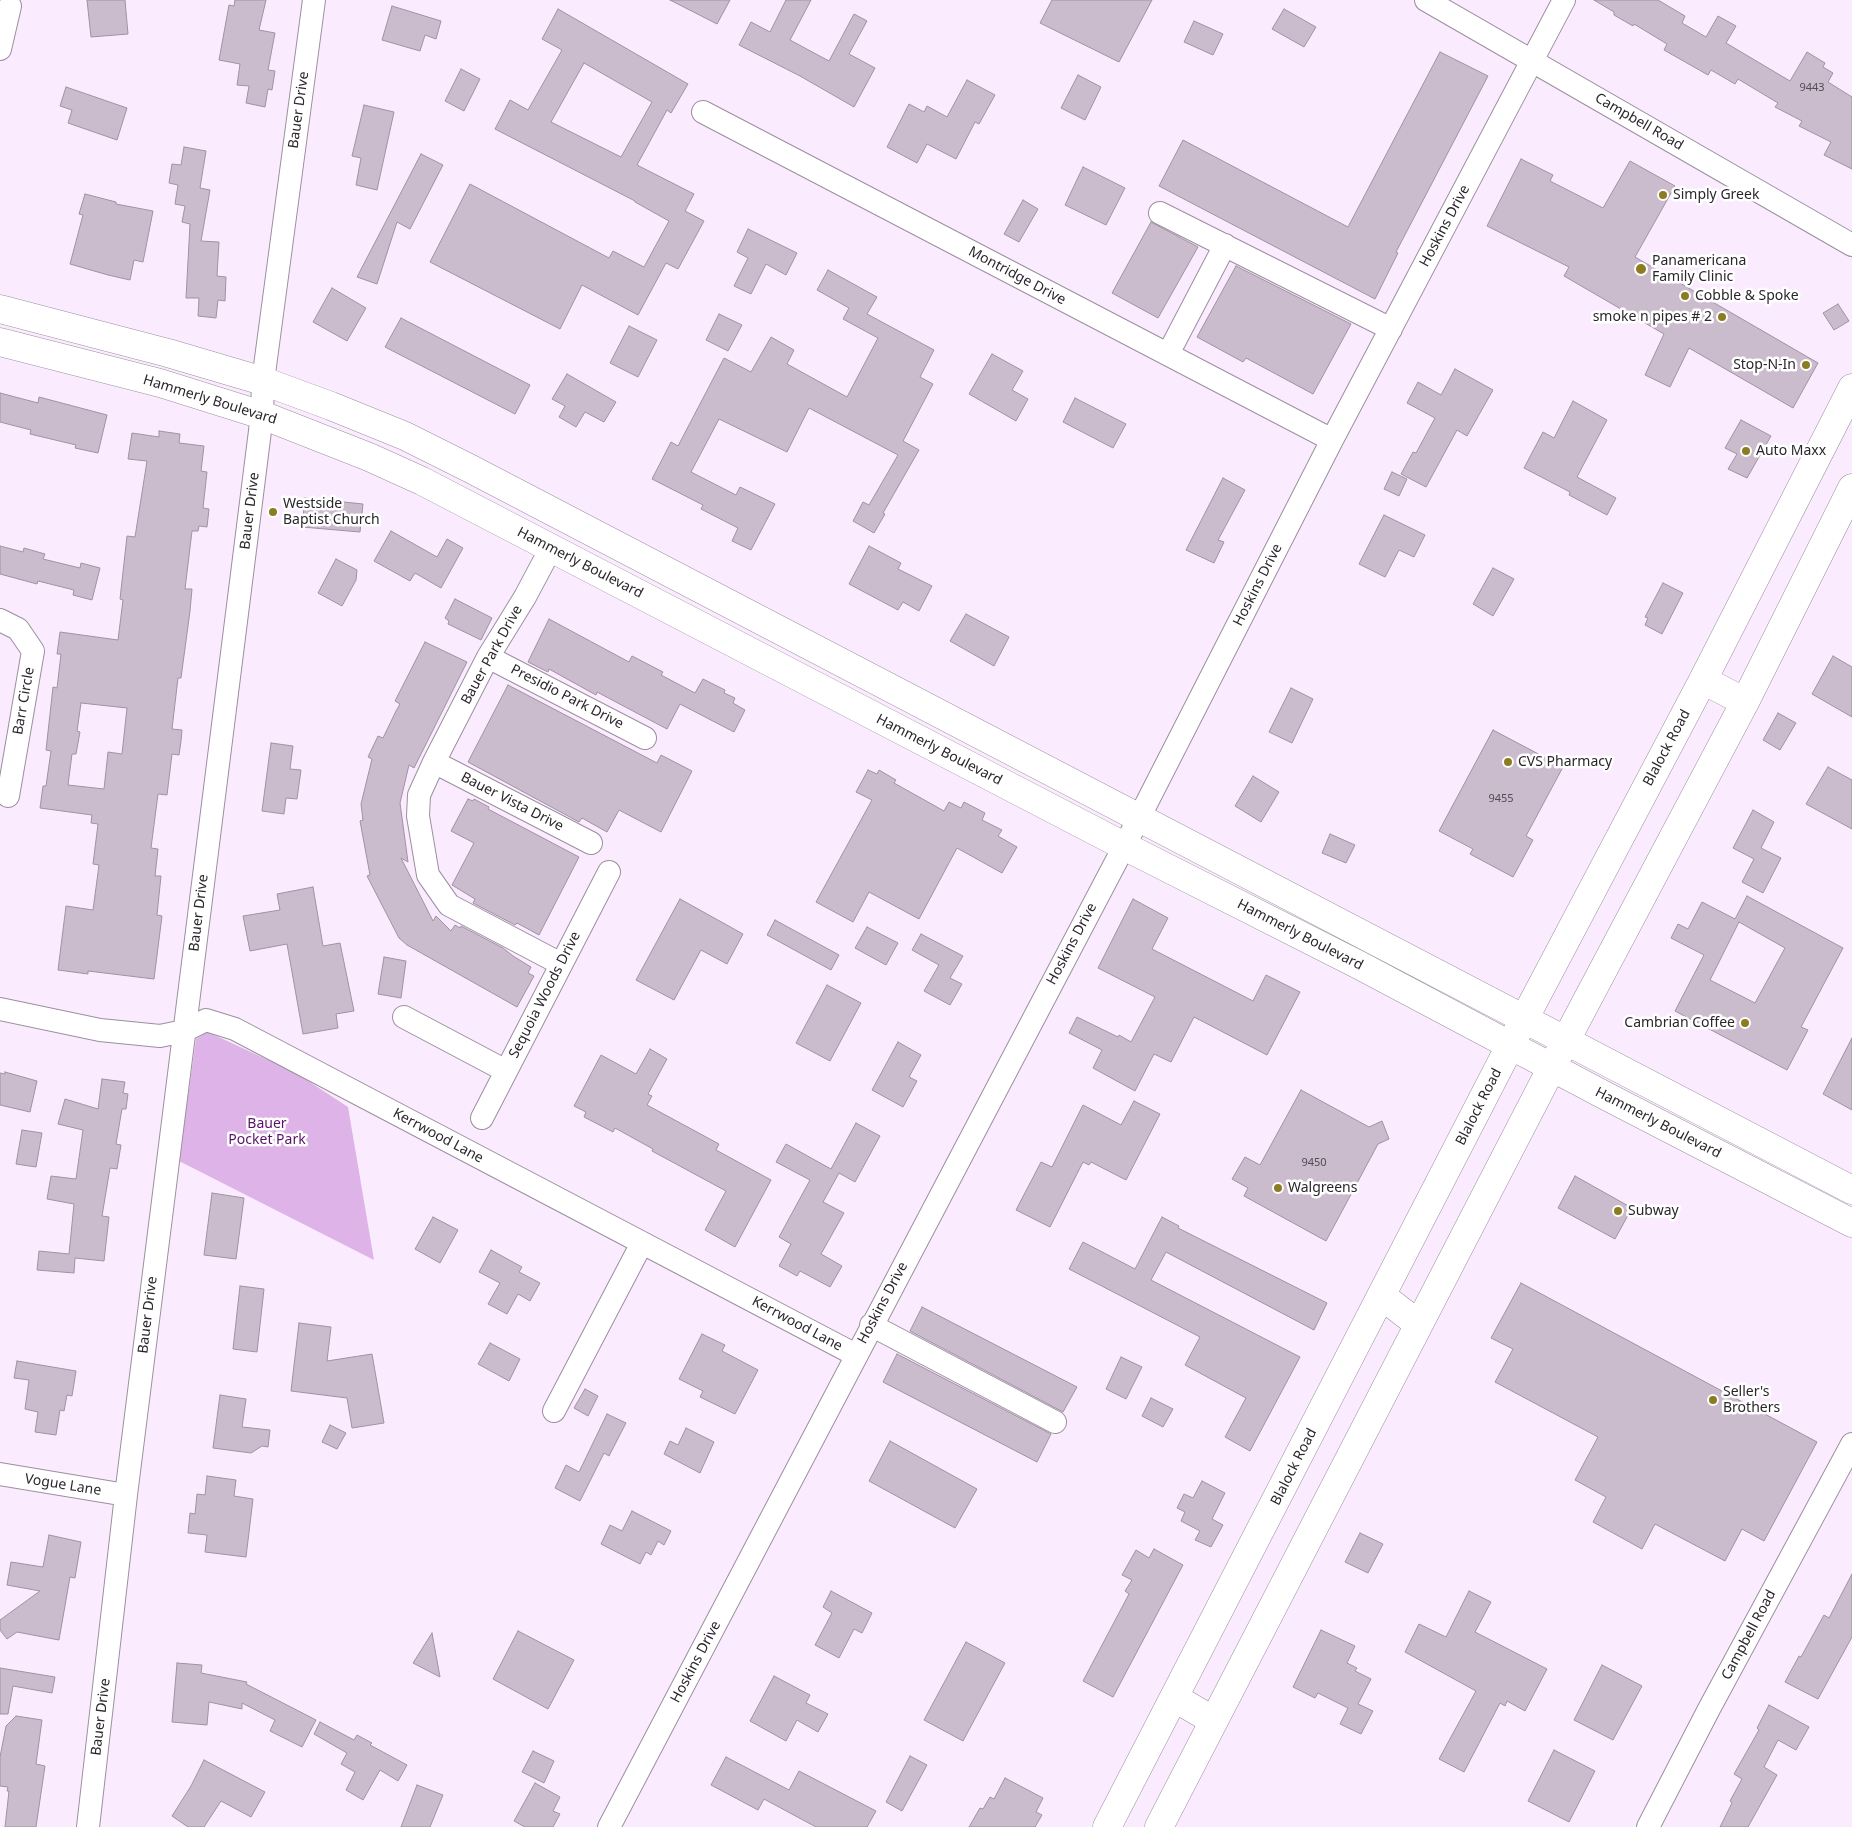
<!DOCTYPE html>
<html>
<head>
<meta charset="utf-8">
<style>
  body { margin:0 }
  canvas { display:block; background:#faecfe }
</style>
</head>
<body>
<canvas width="1852" height="1827"></canvas>
<script>
const c = document.querySelector('canvas').getContext('2d');
c.lineJoin = 'round';
function fill(path, color) {
  c.fillStyle = color;
  c.fill(path, 'evenodd');
}
function shape(rows) {
  const path = new Path2D();
  for (const r of rows) {
    path.moveTo(r[0], r[1]);
    for (let i = 2; i < r.length; i += 2) path.lineTo(r[i], r[i + 1]);
  }
  return path;
}
function stroke(path, color, width, dash) {
  c.strokeStyle = color;
  c.lineWidth = width;
  c.lineCap = dash ? 'butt' : 'round';
  c.setLineDash(dash || []);
  c.stroke(path);
}
function label(font, color, halo, rows, align = 'center') {
  c.font = font + ' "Noto Sans",sans-serif';
  c.lineWidth = 5;
  c.setLineDash([]);
  c.textBaseline = 'middle';
  c.strokeStyle = halo;
  c.fillStyle = color;
  for (const [text, x, y, turn = 0] of rows) {
    c.save();
    c.translate(x, y);
    c.rotate((+turn || 0) * Math.PI / 180);
    c.textAlign = isNaN(turn) ? turn : align;
    if (halo) c.strokeText(text, 0, 0);
    c.fillText(text, 0, 0);
    c.restore();
  }
}
const green = shape([
  [208,1032,296,1073,348,1107,374,1260,179,1161,196,1039]
]);
const building = shape([
  [87,0,125,0,128,34,91,37,87,0],
  [235,0,266,0,259,30,275,33,268,70,275,71,272,90,268,89,265,107,246,103,249,86,237,85,240,64,219,60,229,5,234,6,235,0],
  [670,0,730,0,717,24,670,0],
  [786,0,811,0,790,40,829,61,854,14,867,21,849,54,875,68,854,107,800,76,739,45,751,22,770,32,786,0],
  [1052,0,1152,0,1119,62,1040,23,1052,0],
  [1594,0,1658,0,1685,16,1682,23,1706,37,1718,16,1736,26,1726,43,1790,81,1807,52,1825,63,1823,67,1833,73,1828,82,1852,97,1852,169,1824,155,1831,142,1799,126,1802,121,1775,107,1778,103,1738,79,1735,84,1711,70,1708,75,1664,50,1667,44,1634,24,1633,26,1614,15,1614,12,1594,0],
  [392,6,441,21,436,39,425,35,420,51,382,40,392,6],
  [558,9,688,84,671,113,667,110,637,165,694,194,685,211,704,221,678,269,666,263,638,315,582,285,560,329,430,262,470,184,609,258,613,251,644,267,669,221,635,202,635,201,495,129,510,100,528,110,562,50,542,39,558,9],
  [584,63,652,102,621,157,551,122,584,63],
  [1284,9,1316,27,1304,47,1272,29,1284,9],
  [1194,21,1223,34,1213,55,1184,42,1194,21],
  [1440,52,1488,76,1396,252,1398,253,1375,299,1159,186,1183,140,1348,227,1440,52],
  [461,69,480,79,464,111,445,101,461,69],
  [1078,75,1101,87,1085,120,1061,108,1078,75],
  [967,80,995,95,979,124,975,122,956,159,927,144,917,163,887,147,909,104,924,112,927,106,947,117,967,80],
  [66,87,127,108,117,140,68,123,72,110,60,106,66,87],
  [364,105,394,112,377,190,356,185,361,158,352,156,364,105],
  [184,147,206,151,200,188,210,190,201,241,219,242,217,276,226,277,225,301,218,300,216,318,198,316,199,298,186,298,190,224,182,222,185,206,175,204,178,185,169,183,172,164,181,165,184,147],
  [421,154,443,165,410,229,397,222,377,284,357,277,421,154],
  [1521,159,1553,175,1550,181,1603,208,1630,161,1675,186,1635,257,1818,363,1793,408,1689,348,1670,387,1645,375,1664,334,1564,276,1569,267,1487,226,1521,159],
  [1083,167,1125,188,1106,225,1065,205,1083,167],
  [85,194,116,202,116,204,153,211,143,262,134,260,130,280,108,275,70,264,83,215,79,214,85,194],
  [1023,200,1038,209,1019,242,1004,234,1023,200],
  [1151,222,1198,247,1158,318,1112,293,1151,222],
  [748,229,797,253,786,275,766,264,751,294,734,286,748,258,737,252,748,229],
  [1236,266,1351,324,1313,394,1246,358,1243,362,1197,337,1236,266],
  [828,270,877,297,867,314,934,350,920,377,933,384,903,441,919,450,883,513,885,514,874,533,853,521,863,502,869,505,898,455,809,408,787,452,719,419,691,472,736,495,740,487,775,504,751,550,732,541,738,528,701,509,703,505,652,479,671,442,678,446,724,358,751,372,771,337,794,350,787,364,847,397,878,338,843,319,849,308,817,290,828,270],
  [332,288,366,308,347,341,313,322,332,288],
  [1838,304,1849,321,1834,330,1823,313,1838,304],
  [719,314,742,325,728,351,706,340,719,314],
  [401,318,530,385,515,414,385,347,401,318],
  [629,326,657,340,638,377,610,363,629,326],
  [992,354,1023,371,1012,390,1028,399,1016,421,969,394,992,354],
  [1455,369,1493,390,1467,436,1457,430,1426,487,1401,474,1413,452,1416,453,1435,418,1407,403,1418,382,1441,395,1455,369],
  [567,374,616,402,604,422,585,412,576,427,559,417,565,406,552,399,567,374],
  [0,393,38,403,39,397,107,415,98,453,75,448,76,445,30,434,31,430,0,422,0,393],
  [1075,398,1126,424,1113,448,1063,422,1075,398],
  [1573,401,1607,420,1577,477,1616,498,1607,515,1569,495,1570,492,1524,468,1543,432,1554,438,1573,401],
  [1741,420,1771,436,1747,478,1728,469,1737,454,1725,448,1741,420],
  [159,431,180,434,179,443,204,446,201,471,207,472,203,508,209,509,207,527,199,526,198,531,192,531,185,589,192,589,190,611,181,678,178,678,172,729,182,730,181,741,179,755,172,754,167,795,158,794,151,848,158,849,155,876,161,876,157,915,162,916,154,979,88,971,88,974,58,970,66,906,93,910,99,865,93,864,98,824,91,823,92,815,40,808,43,786,46,786,51,751,46,750,53,687,57,688,61,654,57,654,60,632,118,640,123,600,120,599,127,536,135,537,147,461,128,459,132,433,159,437,159,431],
  [81,703,127,708,122,754,108,752,104,789,68,785,72,754,76,754,80,732,77,731,81,703],
  [1392,472,1407,479,1399,496,1384,489,1392,472],
  [1223,478,1245,490,1218,540,1224,542,1214,563,1186,550,1223,478],
  [305,498,363,504,360,532,302,527,305,498],
  [1384,515,1425,535,1414,557,1399,550,1385,577,1359,564,1384,515],
  [391,531,437,557,447,539,463,548,441,588,415,573,410,581,374,561,391,531],
  [0,546,23,552,24,548,45,554,43,559,80,568,81,563,100,568,92,600,73,595,74,590,38,581,37,584,0,574,0,546],
  [869,546,901,563,898,569,932,586,919,611,903,602,898,610,849,584,869,546],
  [336,559,357,570,356,580,342,606,318,593,336,559],
  [1493,568,1514,579,1493,616,1473,604,1493,568],
  [1663,583,1683,593,1662,634,1645,625,1648,618,1645,617,1663,583],
  [455,599,492,618,481,640,448,624,449,621,445,618,455,599],
  [966,614,1009,637,994,666,950,641,966,614],
  [549,619,629,662,632,656,663,672,661,675,695,693,703,679,725,690,724,693,735,698,733,703,745,710,734,732,680,704,667,729,597,692,596,695,549,669,548,672,528,662,549,619],
  [425,642,467,662,414,768,409,765,400,803,408,862,401,858,433,921,436,916,451,931,455,925,460,928,461,926,503,948,513,956,531,967,528,973,534,976,517,1007,407,945,399,938,367,876,370,875,360,821,363,820,361,804,372,759,368,757,378,736,383,738,396,711,400,704,395,701,425,642],
  [1833,656,1852,667,1852,717,1812,694,1833,656],
  [508,685,657,763,661,755,692,771,661,832,619,810,607,832,582,818,579,822,468,762,508,685],
  [1291,688,1313,699,1292,743,1269,732,1291,688],
  [1778,713,1796,723,1780,750,1763,740,1778,713],
  [1493,730,1563,767,1526,836,1533,840,1513,877,1470,854,1473,849,1439,831,1493,730],
  [271,743,293,746,290,769,301,770,297,799,286,798,284,814,262,811,271,743],
  [1828,767,1852,780,1852,829,1806,804,1828,767],
  [868,770,877,774,879,770,896,780,894,783,944,811,949,802,961,808,964,802,985,813,982,820,1002,830,998,836,1017,847,1002,873,957,848,919,919,869,892,853,922,816,902,872,800,856,792,868,770],
  [1253,776,1279,792,1261,822,1235,806,1253,776],
  [468,799,473,801,474,799,489,807,488,809,579,857,539,935,517,923,515,925,473,903,475,899,452,885,474,843,451,831,468,799],
  [1753,810,1774,822,1761,848,1781,858,1763,893,1742,882,1754,859,1733,848,1753,810],
  [1330,834,1355,845,1346,863,1322,853,1330,834],
  [313,887,323,946,340,943,354,1011,336,1014,338,1028,303,1034,287,944,250,951,243,916,280,910,277,894,313,887],
  [1747,896,1843,948,1801,1027,1808,1030,1787,1070,1675,1011,1704,955,1671,938,1678,924,1688,929,1702,902,1735,919,1747,896],
  [1739,922,1785,948,1755,1003,1710,980,1739,922],
  [680,899,743,934,727,964,701,950,674,1000,636,980,680,899],
  [1133,899,1168,918,1152,949,1253,1001,1266,975,1300,992,1267,1055,1194,1017,1171,1062,1154,1054,1135,1091,1093,1068,1102,1050,1069,1033,1077,1017,1118,1037,1119,1035,1131,1042,1155,997,1098,968,1133,899],
  [775,920,839,955,831,970,767,935,775,920],
  [867,927,898,943,886,965,855,948,867,927],
  [921,934,963,956,950,978,962,984,950,1005,924,991,939,965,912,950,921,934],
  [384,957,406,961,401,998,378,994,384,957],
  [827,985,861,1003,830,1061,796,1043,827,985],
  [1852,1038,1852,1110,1823,1094,1852,1038],
  [898,1042,921,1055,909,1077,917,1081,903,1107,872,1090,898,1042],
  [650,1049,667,1059,648,1094,652,1096,647,1105,719,1144,716,1150,771,1180,735,1247,705,1230,726,1191,652,1151,653,1149,615,1128,613,1132,584,1117,586,1112,574,1106,601,1055,636,1074,650,1049],
  [5,1072,37,1081,30,1112,0,1105,0,1073,5,1074,5,1072],
  [102,1079,125,1082,123,1093,128,1094,126,1109,122,1109,116,1144,121,1145,117,1169,110,1168,102,1216,109,1217,104,1261,75,1258,74,1273,37,1270,39,1251,69,1254,74,1204,47,1199,51,1176,76,1179,83,1130,58,1124,65,1099,98,1109,102,1079],
  [1301,1090,1369,1127,1382,1121,1389,1139,1378,1144,1326,1241,1244,1196,1248,1188,1232,1179,1245,1157,1260,1165,1301,1090],
  [1134,1101,1160,1114,1126,1180,1091,1162,1089,1165,1083,1162,1050,1227,1016,1210,1041,1162,1052,1167,1083,1105,1121,1125,1134,1101],
  [856,1123,880,1136,855,1182,839,1173,823,1202,844,1213,821,1254,842,1266,830,1287,800,1271,797,1276,779,1266,791,1244,779,1237,810,1180,776,1162,786,1144,831,1169,856,1123],
  [22,1130,42,1133,36,1167,16,1164,22,1130],
  [1575,1176,1632,1208,1615,1239,1558,1208,1575,1176],
  [212,1193,244,1198,236,1259,204,1255,212,1193],
  [433,1217,458,1230,440,1263,415,1249,433,1217],
  [1162,1217,1179,1226,1178,1228,1327,1303,1314,1330,1166,1252,1151,1280,1300,1357,1250,1451,1225,1437,1246,1398,1185,1365,1200,1337,1069,1269,1083,1242,1135,1269,1162,1217],
  [491,1250,522,1267,519,1272,540,1283,530,1301,518,1294,507,1314,488,1304,500,1283,479,1272,491,1250],
  [1521,1283,1817,1442,1764,1541,1742,1529,1725,1561,1655,1524,1642,1549,1593,1522,1606,1497,1575,1480,1598,1437,1495,1382,1513,1349,1491,1338,1521,1283],
  [240,1286,264,1289,257,1352,233,1349,240,1286],
  [922,1307,1077,1387,1063,1412,910,1331,922,1307],
  [299,1323,331,1327,327,1361,372,1354,384,1423,352,1428,347,1398,291,1391,299,1323],
  [702,1334,725,1345,722,1351,758,1370,735,1414,700,1397,703,1391,679,1379,702,1334],
  [490,1343,520,1359,509,1381,478,1364,490,1343],
  [897,1354,1051,1434,1037,1462,883,1382,897,1354],
  [1121,1357,1142,1367,1126,1399,1106,1389,1121,1357],
  [17,1361,76,1371,72,1396,67,1395,64,1411,60,1410,56,1435,35,1432,38,1412,25,1409,29,1380,14,1378,17,1361],
  [585,1389,598,1396,588,1416,574,1408,585,1389],
  [220,1395,246,1399,242,1427,270,1430,268,1447,262,1446,251,1453,213,1448,220,1395],
  [1151,1398,1173,1409,1163,1427,1142,1416,1151,1398],
  [607,1414,626,1423,609,1456,604,1453,580,1501,555,1488,566,1465,579,1472,607,1414],
  [330,1425,346,1433,337,1449,322,1442,330,1425],
  [686,1428,714,1442,700,1473,664,1454,670,1441,678,1445,686,1428],
  [890,1441,977,1489,955,1528,869,1481,890,1441],
  [207,1476,236,1480,234,1496,253,1499,246,1557,205,1552,207,1535,188,1533,190,1513,195,1514,197,1494,205,1495,207,1476],
  [1202,1481,1225,1493,1212,1519,1223,1525,1211,1547,1195,1540,1200,1531,1181,1521,1185,1512,1177,1508,1184,1494,1193,1498,1202,1481],
  [632,1511,671,1531,664,1545,658,1541,651,1555,646,1552,640,1564,601,1544,610,1525,622,1531,632,1511],
  [1360,1533,1383,1544,1368,1573,1345,1562,1360,1533],
  [49,1535,81,1542,75,1578,70,1577,59,1640,17,1632,7,1639,0,1630,0,1620,40,1591,7,1585,11,1562,43,1567,49,1535],
  [1154,1549,1183,1565,1113,1697,1083,1681,1129,1594,1125,1591,1132,1580,1122,1575,1136,1550,1149,1558,1154,1549],
  [1852,1574,1852,1637,1818,1699,1785,1682,1799,1656,1801,1657,1824,1615,1829,1618,1852,1574],
  [831,1591,872,1613,862,1633,854,1629,839,1658,815,1645,832,1613,823,1607,831,1591],
  [1469,1591,1491,1602,1475,1632,1547,1669,1525,1711,1507,1701,1505,1706,1500,1703,1464,1772,1439,1759,1476,1691,1405,1652,1419,1624,1446,1637,1469,1591],
  [1321,1630,1355,1646,1347,1663,1357,1668,1355,1671,1371,1679,1358,1704,1373,1711,1361,1734,1340,1724,1348,1708,1318,1693,1315,1698,1293,1687,1321,1630],
  [518,1631,574,1660,548,1709,493,1679,518,1631],
  [432,1633,440,1677,413,1663,432,1633],
  [966,1642,1005,1663,963,1741,924,1720,966,1642],
  [177,1663,202,1665,201,1673,247,1682,246,1684,316,1720,302,1747,270,1731,275,1720,242,1703,242,1709,209,1702,207,1725,172,1722,177,1663],
  [1602,1665,1642,1686,1613,1740,1574,1720,1602,1665],
  [0,1668,55,1677,52,1693,13,1686,8,1714,0,1714,0,1668],
  [774,1676,810,1695,806,1703,828,1714,818,1732,797,1720,786,1741,750,1721,774,1676],
  [1769,1705,1809,1727,1796,1750,1778,1740,1764,1767,1777,1775,1748,1827,1720,1827,1732,1803,1730,1801,1742,1779,1734,1774,1759,1730,1757,1728,1769,1705],
  [16,1716,42,1720,36,1764,45,1766,36,1827,5,1827,9,1791,7,1791,8,1787,0,1786,0,1757,6,1726,16,1716],
  [320,1722,354,1740,357,1735,372,1743,370,1745,407,1765,398,1781,380,1770,363,1800,346,1790,355,1772,341,1764,347,1753,314,1734,320,1722],
  [1554,1750,1595,1771,1569,1822,1528,1801,1554,1750],
  [533,1751,554,1761,544,1783,522,1772,533,1751],
  [910,1756,927,1765,902,1811,886,1802,910,1756],
  [726,1757,789,1790,799,1771,876,1811,867,1827,816,1827,764,1799,758,1810,711,1785,726,1757],
  [204,1760,265,1792,251,1817,221,1801,204,1827,188,1827,172,1816,191,1786,204,1760],
  [1005,1778,1043,1798,1036,1812,1042,1815,1035,1827,969,1827,980,1808,983,1809,990,1797,994,1799,1005,1778],
  [535,1783,560,1797,553,1811,560,1814,553,1827,525,1827,514,1821,535,1783],
  [417,1785,443,1795,430,1827,401,1827,417,1785]
]);
const minor = shape([
  [1426,0,1852,245],
  [0,49,10,6],
  [703,112,1332,440],
  [1160,213,1391,329],
  [1168,354,1225,245],
  [551,548,525,597,488,657,434,762,419,795,418,816,428,875,449,905,561,964],
  [0,620,18,629,33,651,8,796],
  [488,657,645,738],
  [434,762,591,843],
  [0,1009,100,1030,160,1036,184,1031,206,1020,235,1029,856,1355],
  [404,1017,506,1071],
  [482,1118,609,872],
  [871,1325,1055,1422],
  [554,1411,642,1243],
  [0,1474,126,1495],
  [88,1827,126,1495,262,415,263,381,314,0],
  [609,1827,1139,818,1332,440,1564,0],
  [1648,1827,1709,1709,1852,1444]
]);
const major = shape([
  [0,309,168,353,263,381,331,406,405,436,471,469,1852,1190],
  [0,342,160,383,262,415,369,457,422,481,1124,846,1359,965,1604,1095,1852,1223],
  [1703,680,1745,702],
  [1382,1296,1418,1324],
  [1175,1698,1214,1721],
  [1107,1827,1511,1044,1703,680,1852,388],
  [1159,1827,1566,1040,1745,702,1852,488]
]);
const markers = [
  [1663,195,5,"#8b7c22"],
  [1641,269,6,"#8b7c22"],
  [1685,296,5,"#8b7c22"],
  [1722,317,5,"#8b7c22"],
  [1806,365,5,"#8b7c22"],
  [1746,451,5,"#8b7c22"],
  [273,512,5,"#8b7c22"],
  [1508,762,5,"#8b7c22"],
  [1745,1023,5,"#8b7c22"],
  [1278,1188,5,"#8b7c22"],
  [1618,1211,5,"#8b7c22"],
  [1713,1400,5,"#8b7c22"]
];
const numberNames = [
  ["9443",1812,88],
  ["9455",1501,799],
  ["9450",1314,1163]
];
const streetNames = [
  ["Bauer Drive",299,110,-82],
  ["Campbell Road",1639,122,30],
  ["Hoskins Drive",1445,226,-62],
  ["Montridge Drive",1017,276,28],
  ["Hammerly Boulevard",210,400,17],
  ["Bauer Drive",250,511,-83],
  ["Hammerly Boulevard",580,563,27],
  ["Hoskins Drive",1258,585,-63],
  ["Bauer Park Drive",492,655,-61],
  ["Presidio Park Drive",567,697,27],
  ["Barr Circle",24,701,-80],
  ["Blalock Road",1667,748,-62],
  ["Hammerly Boulevard",939,750,27],
  ["Bauer Vista Drive",512,802,27],
  ["Bauer Drive",199,913,-83],
  ["Hammerly Boulevard",1300,935,27],
  ["Hoskins Drive",1072,944,-62],
  ["Sequoia Woods Drive",545,995,-63],
  ["Blalock Road",1479,1107,-63],
  ["Hammerly Boulevard",1658,1123,27],
  ["Kerrwood Lane",438,1136,28],
  ["Hoskins Drive",883,1303,-62],
  ["Bauer Drive",148,1315,-83],
  ["Kerrwood Lane",797,1324,28],
  ["Blalock Road",1294,1467,-63],
  ["Vogue Lane",63,1485,9],
  ["Campbell Road",1749,1635,-62],
  ["Hoskins Drive",696,1662,-62],
  ["Bauer Drive",101,1717,-83]
];
const poiNames = [
  ["Simply Greek",1673,195],
  ["Panamericana",1652,261],
  ["Family Clinic",1652,277],
  ["Cobble & Spoke",1695,296],
  ["smoke n pipes # 2",1712,317,"right"],
  ["Stop-N-In",1796,365,"right"],
  ["Auto Maxx",1756,451],
  ["Westside",283,504],
  ["Baptist Church",283,520],
  ["CVS Pharmacy",1518,762],
  ["Cambrian Coffee",1735,1023,"right"],
  ["Walgreens",1288,1188],
  ["Subway",1628,1211],
  ["Seller's",1723,1392],
  ["Brothers",1723,1408]
];
const parkNames = [
  ["Bauer",267,1124],
  ["Pocket Park",267,1140]
];
fill(green, '#deb3e8');
fill(building, '#cabccd');
stroke(building, '#a092a3', 1);
stroke(minor, '#9c8f9f', 24);
stroke(major, '#9c8f9f', 29);
stroke(minor, '#fff', 22);
stroke(major, '#fff', 28);
for (const [x, y, r, color] of markers) {
  const dot = new Path2D();
  dot.arc(x, y, r, 0, 2 * Math.PI);
  c.fillStyle = color;
  c.fill(dot);
  stroke(dot, '#fff', 2);
}
label('11px', '#534c54', null, numberNames);
label('14px', '#2b262c', '#fff', streetNames);
label('14px', '#2b262c', '#fff', poiNames, 'left');
label('14px', '#5a136a', '#fff', parkNames);
</script>
</body>
</html>
